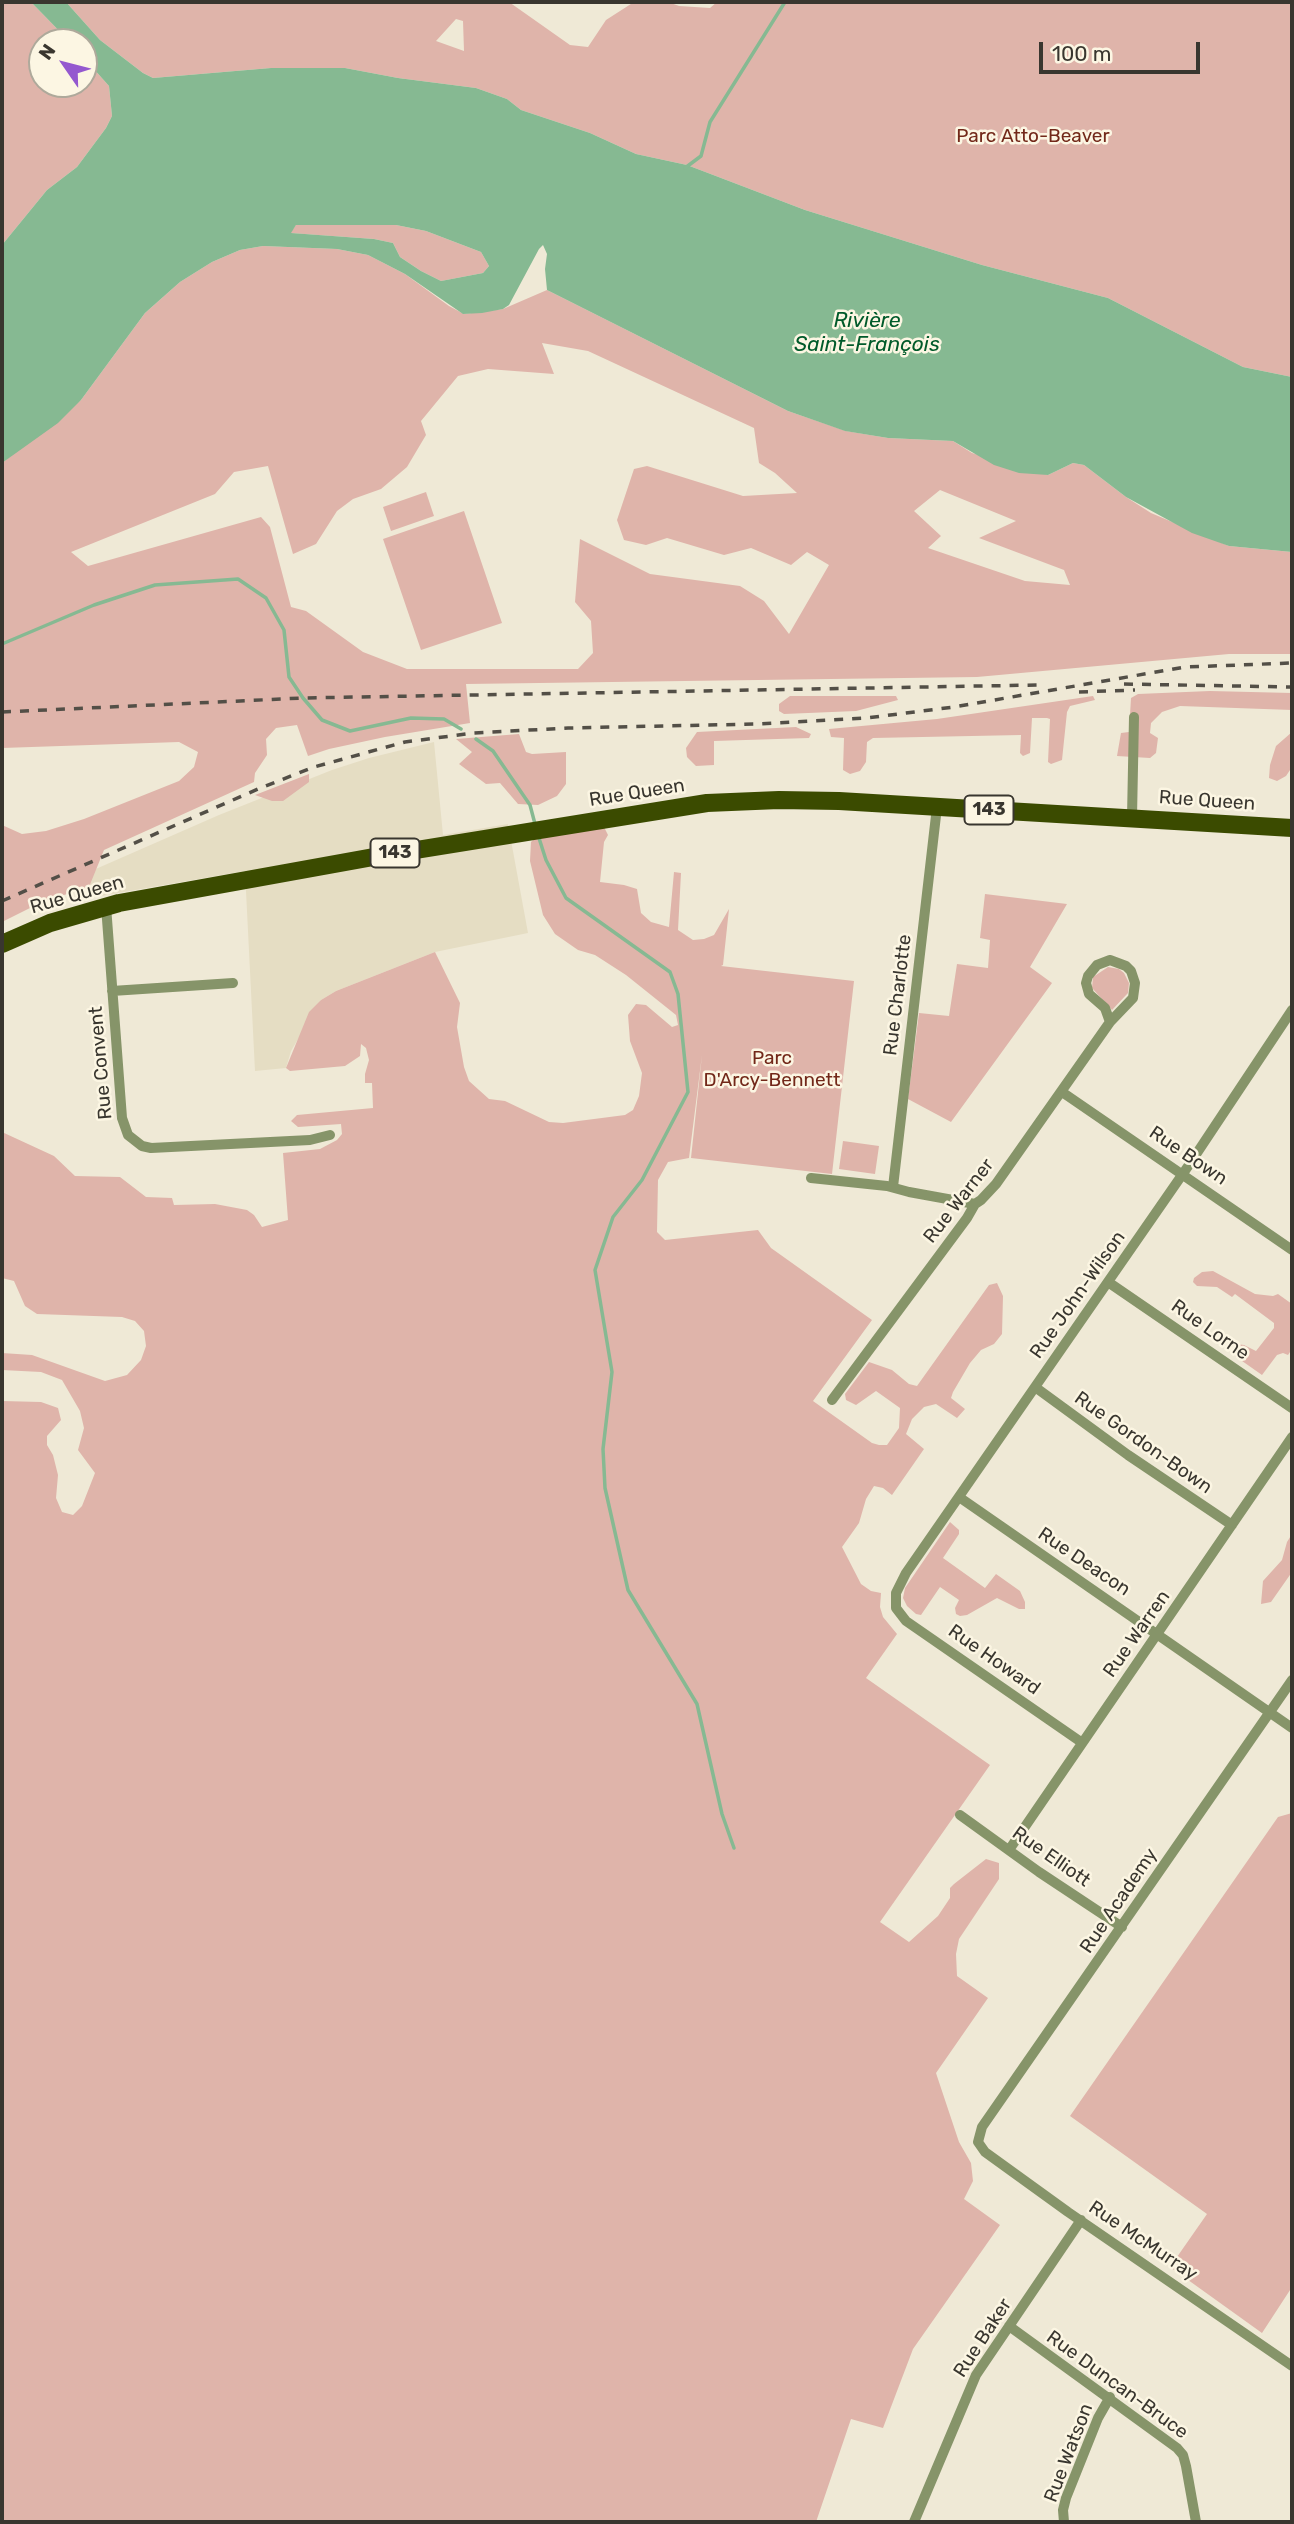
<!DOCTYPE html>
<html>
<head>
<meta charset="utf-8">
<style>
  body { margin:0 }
  #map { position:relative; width:1294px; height:2524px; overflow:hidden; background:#efe9d6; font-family:Rubik,sans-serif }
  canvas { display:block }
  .frame { position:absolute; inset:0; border:4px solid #39362f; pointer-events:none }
  .north { position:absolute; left:28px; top:28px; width:70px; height:70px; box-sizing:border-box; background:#fcf6e3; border:2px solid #aea99b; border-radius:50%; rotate:305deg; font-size:19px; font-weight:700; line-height:28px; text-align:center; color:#39362f }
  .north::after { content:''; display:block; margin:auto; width:24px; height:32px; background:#9458cf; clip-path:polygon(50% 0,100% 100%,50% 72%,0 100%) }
  .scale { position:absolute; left:1039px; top:42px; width:161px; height:32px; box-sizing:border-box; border:4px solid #39362f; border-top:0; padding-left:9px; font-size:21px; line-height:24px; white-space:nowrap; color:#39362f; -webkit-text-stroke:5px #fcf6e3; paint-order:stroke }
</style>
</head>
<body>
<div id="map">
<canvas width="1294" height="2524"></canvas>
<div class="frame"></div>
<div class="north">N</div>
<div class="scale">100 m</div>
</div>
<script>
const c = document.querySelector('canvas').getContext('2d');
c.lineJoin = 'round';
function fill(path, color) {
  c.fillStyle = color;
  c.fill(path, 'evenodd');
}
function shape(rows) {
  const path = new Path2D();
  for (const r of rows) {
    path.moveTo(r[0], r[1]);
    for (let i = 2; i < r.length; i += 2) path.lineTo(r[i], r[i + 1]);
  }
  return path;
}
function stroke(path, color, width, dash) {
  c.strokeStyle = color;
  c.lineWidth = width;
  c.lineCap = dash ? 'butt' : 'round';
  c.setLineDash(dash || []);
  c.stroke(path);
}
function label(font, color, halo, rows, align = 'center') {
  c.font = font + ' Rubik,sans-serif';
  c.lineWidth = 5;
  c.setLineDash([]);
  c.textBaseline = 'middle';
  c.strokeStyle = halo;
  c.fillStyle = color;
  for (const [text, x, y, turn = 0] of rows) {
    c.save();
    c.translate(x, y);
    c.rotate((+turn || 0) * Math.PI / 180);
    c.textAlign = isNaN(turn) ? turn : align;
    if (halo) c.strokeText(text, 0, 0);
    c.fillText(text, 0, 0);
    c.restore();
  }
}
const built = shape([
  [434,742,443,835,508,824,528,933,435,952,336,991,321,1000,291,1051,286,1068,255,1071,245,871,95,897,82,875,219,815,332,770,369,758]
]);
const green = shape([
  [2,2,31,2,70,42,42,42,42,84,84,84,84,58,109,86,112,116,106,128,77,167,47,190,2,245],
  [66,2,509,2,570,45,588,47,606,20,634,2,668,2,679,6,710,8,717,2,1292,2,1292,377,1243,367,1108,298,982,265,805,210,687,165,636,154,590,133,521,110,507,99,476,88,398,78,345,68,271,68,153,78,143,73,100,40],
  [456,19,463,21,464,51,436,41],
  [296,225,396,225,426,231,481,252,489,266,483,273,441,281,421,271,400,257,393,243,374,239,290,233],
  [263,246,337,249,368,255,405,274,449,306,464,314,503,309,547,290,788,411,846,431,888,438,953,441,972,453,1048,475,1073,463,1084,465,1126,497,1151,513,1229,546,1292,552,1292,654,1229,654,977,677,466,684,470,723,385,737,329,749,308,756,297,725,276,728,266,739,267,755,255,773,254,782,104,850,89,887,42,902,2,922,2,825,22,834,46,831,84,819,179,781,194,767,198,752,179,742,2,748,2,463,81,400,145,313,180,282,212,262,240,250],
  [542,343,588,351,754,428,759,463,775,473,797,493,743,496,647,466,634,469,617,520,624,540,646,545,667,538,724,555,751,548,791,565,807,552,829,565,789,634,764,601,740,586,650,574,580,539,575,602,591,621,593,653,578,669,407,669,363,652,306,611,291,607,270,527,261,517,88,566,71,552,215,494,234,472,268,466,293,554,316,544,337,511,353,499,381,489,407,467,426,435,421,421,458,376,488,369,554,374],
  [940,490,1016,521,979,538,1064,570,1070,585,1025,581,928,548,941,536,914,511],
  [426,492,434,516,391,531,383,507],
  [464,511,502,623,421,650,383,539],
  [1210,691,1292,693,1292,710,1180,706,1162,712,1151,723,1150,733,1158,738,1156,753,1150,758,1117,756,1121,733,1129,732,1131,698,1138,694],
  [790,696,896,696,898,700,856,711,784,714,779,711,779,704],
  [1093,696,1095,700,1070,706,1067,712,1062,760,1051,764,1048,762,1050,719,1047,718,1032,718,1030,753,1023,756,1020,753,1021,735,873,738,867,742,866,762,860,771,850,774,843,770,844,738,831,737,829,729,937,719],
  [796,727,811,734,809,738,714,741,714,765,696,766,687,757,686,748,697,732],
  [1292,732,1292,767,1286,776,1277,781,1269,778,1270,765,1276,746],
  [519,734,526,752,532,754,566,752,566,784,557,796,538,805,518,804,500,783,486,784,459,764,472,752,456,739],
  [309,774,309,782,283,801,272,801,255,795],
  [604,827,608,835,604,842,600,882,624,885,637,889,641,913,651,922,669,927,674,872,681,873,678,930,693,940,704,939,714,935,729,909,723,965,721,966,854,981,832,1174,691,1158,702,1055,689,1158,668,1162,658,1180,657,1232,665,1240,758,1230,771,1248,872,1320,813,1401,872,1443,879,1445,887,1445,899,1428,900,1408,876,1391,856,1405,846,1400,845,1394,869,1362,892,1370,909,1384,917,1386,989,1285,997,1283,1003,1296,1002,1334,994,1344,981,1350,970,1363,953,1392,951,1398,965,1409,957,1418,936,1404,924,1407,912,1419,906,1434,924,1449,892,1495,883,1488,874,1486,866,1499,859,1523,842,1547,861,1584,871,1591,881,1593,880,1607,883,1617,897,1634,866,1678,990,1765,880,1922,909,1942,938,1916,950,1898,950,1888,954,1884,986,1859,999,1863,999,1879,959,1939,956,1954,957,1976,988,1998,936,2073,959,2142,971,2163,973,2181,964,2199,1000,2225,913,2349,883,2428,851,2419,816,2522,2,2522,2,1401,41,1402,58,1408,61,1420,47,1436,47,1445,53,1455,58,1475,56,1498,62,1512,73,1515,82,1506,95,1473,78,1450,84,1428,80,1411,62,1380,41,1372,2,1370,2,1353,32,1355,105,1381,127,1375,141,1360,146,1346,144,1331,135,1321,122,1317,37,1314,25,1306,14,1281,2,1278,2,1132,54,1156,75,1176,120,1177,146,1197,172,1198,174,1205,215,1204,247,1210,254,1215,262,1227,288,1220,283,1153,320,1149,337,1140,342,1134,341,1124,298,1127,291,1121,297,1115,373,1108,372,1083,365,1083,365,1074,369,1060,366,1048,361,1044,360,1056,345,1066,290,1071,286,1068,309,1012,321,1000,336,991,435,952,460,1003,457,1027,464,1067,469,1081,489,1099,505,1101,549,1122,563,1123,625,1115,633,1110,639,1096,642,1073,630,1041,628,1015,636,1004,646,1005,672,1027,678,1025,676,1015,626,975,595,955,578,950,555,934,543,915,530,861,531,842,535,838],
  [985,894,1067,904,1030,967,1052,983,951,1122,908,1099,919,1013,949,1016,957,964,988,968,990,940,980,938],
  [1108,967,1119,969,1124,973,1129,983,1128,993,1112,1010,1092,988,1093,977],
  [843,1141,879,1146,875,1174,839,1169],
  [1213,1271,1255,1294,1273,1296,1278,1294,1292,1304,1290,1317,1292,1319,1292,1349,1288,1355,1283,1353,1277,1355,1262,1375,1235,1356,1232,1350,1236,1344,1244,1345,1256,1351,1274,1328,1274,1323,1235,1294,1232,1297,1217,1287,1197,1286,1193,1282,1194,1278,1202,1272],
  [950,1522,959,1530,959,1534,943,1558,985,1588,996,1574,1020,1591,1025,1602,1025,1609,1019,1609,997,1598,967,1615,960,1616,956,1614,955,1608,959,1600,940,1587,921,1615,916,1614,907,1606,903,1598,905,1588],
  [1292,1534,1292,1572,1271,1602,1261,1604,1263,1581,1282,1560,1287,1542],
  [1292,1813,1292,2287,1262,2333,1170,2267,1207,2214,1070,2116,1278,1817]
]);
const water = shape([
  [31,2,66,2,100,40,143,73,153,78,271,68,345,68,398,78,476,88,507,99,521,110,590,133,636,154,687,165,805,210,982,265,1108,298,1243,367,1292,377,1292,552,1229,546,1192,533,1126,497,1084,465,1073,463,1048,475,1019,473,994,465,953,441,888,438,845,431,788,411,547,290,545,269,547,254,543,245,539,249,509,305,503,309,482,313,463,314,405,274,368,255,337,249,263,246,240,250,212,262,180,282,145,313,81,400,58,423,2,463,2,245,47,190,77,167,106,128,112,116,109,86,84,58,84,42,70,42],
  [296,225,396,225,426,231,481,252,489,266,483,273,441,281,421,271,400,257,393,243,374,239,291,233]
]);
const stream = shape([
  [685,168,701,156,710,122,785,2],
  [2,644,94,605,155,585,238,579,266,598,284,630,289,677,303,698,322,720,350,731,411,718,444,719,461,729],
  [476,739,493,751,530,805,535,824],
  [538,835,546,860,566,898,670,972,678,994,688,1092,642,1180,613,1217,595,1270,612,1372,603,1449,605,1488,628,1590,697,1704,722,1814,734,1848]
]);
const street = shape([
  [1132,817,1134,717],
  [106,906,122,1118,128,1135,142,1146,151,1148,310,1140,330,1135],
  [1110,960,1126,966,1131,971,1135,983,1133,998,1110,1022,1105,1008,1089,994,1086,983,1088,976,1097,965,1110,960],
  [112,991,233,983],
  [1062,1092,1292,1250],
  [811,1178,887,1186,909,1192,975,1204],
  [893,1187,937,807],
  [1108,1282,1292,1408],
  [1035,1387,1128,1455,1232,1525],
  [832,1400,967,1218,975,1204,981,1200,996,1184,1110,1022],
  [959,1497,1292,1728],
  [1292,1680,982,2127,978,2142,985,2152,1068,2212,1292,2366],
  [1081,1742,906,1621,896,1608,896,1593,906,1573,1191,1162,1292,1010],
  [960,1815,1039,1872,1122,1927],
  [1009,1850,1292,1437],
  [1009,2326,1177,2448,1183,2455,1186,2466,1196,2522],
  [914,2522,976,2375,1081,2220],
  [1064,2522,1063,2510,1066,2498,1098,2418,1110,2397]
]);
const primary = shape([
  [2,944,50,923,119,903,379,856,707,803,779,800,839,801,1292,828]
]);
const rail = shape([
  [1124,684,1292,687],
  [1079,692,1135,690],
  [2,712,303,698,1037,685],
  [2,901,258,789,314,767,405,742,474,733,568,728,756,724,867,718,954,707,1185,667,1292,663]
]);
const shields = [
  [989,810,49],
  [395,853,49]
];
const shieldNames = [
  ["143",989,810],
  ["143",395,853]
];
const parkNames = [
  ["Parc Atto-Beaver",1033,137],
  ["Parc",772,1059],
  ["D'Arcy-Bennett",772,1081]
];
const streetNames = [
  ["Rue Queen",637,793,-9],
  ["Rue Queen",1207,801,4],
  ["Rue Queen",77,895,-16],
  ["Rue Charlotte",898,995,-83],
  ["Rue Convent",101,1063,-95],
  ["Rue Bown",1188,1156,34],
  ["Rue Warner",959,1201,-52],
  ["Rue John-Wilson",1078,1295,-55],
  ["Rue Lorne",1210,1330,35],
  ["Rue Gordon-Bown",1143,1443,35],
  ["Rue Deacon",1084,1562,34],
  ["Rue Warren",1137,1634,-55],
  ["Rue Howard",994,1660,35],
  ["Rue Elliott",1051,1857,35],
  ["Rue Academy",1119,1901,-56],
  ["Rue McMurray",1143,2241,34],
  ["Rue Baker",983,2338,-57],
  ["Rue Duncan-Bruce",1117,2385,36],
  ["Rue Watson",1069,2453,-69]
];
const waterNames = [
  ["Rivière",867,321],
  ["Saint-François",867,345]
];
fill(built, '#e5ddc3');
fill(green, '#dfb4aa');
fill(water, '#86b992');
stroke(stream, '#86b992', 3.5);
stroke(street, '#869469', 10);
stroke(primary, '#3b4b00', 18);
stroke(rail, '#534f47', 3.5, [9, 9]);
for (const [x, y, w] of shields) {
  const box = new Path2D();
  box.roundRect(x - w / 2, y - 14.5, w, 29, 5);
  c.fillStyle = '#fcf6e3';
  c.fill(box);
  stroke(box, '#39362f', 2);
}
label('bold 18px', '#39362f', null, shieldNames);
label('19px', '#722819', '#fcf6e3', parkNames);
label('19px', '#39362f', '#fcf6e3', streetNames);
label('italic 21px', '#005a2a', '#fcf6e3', waterNames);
</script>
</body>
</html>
